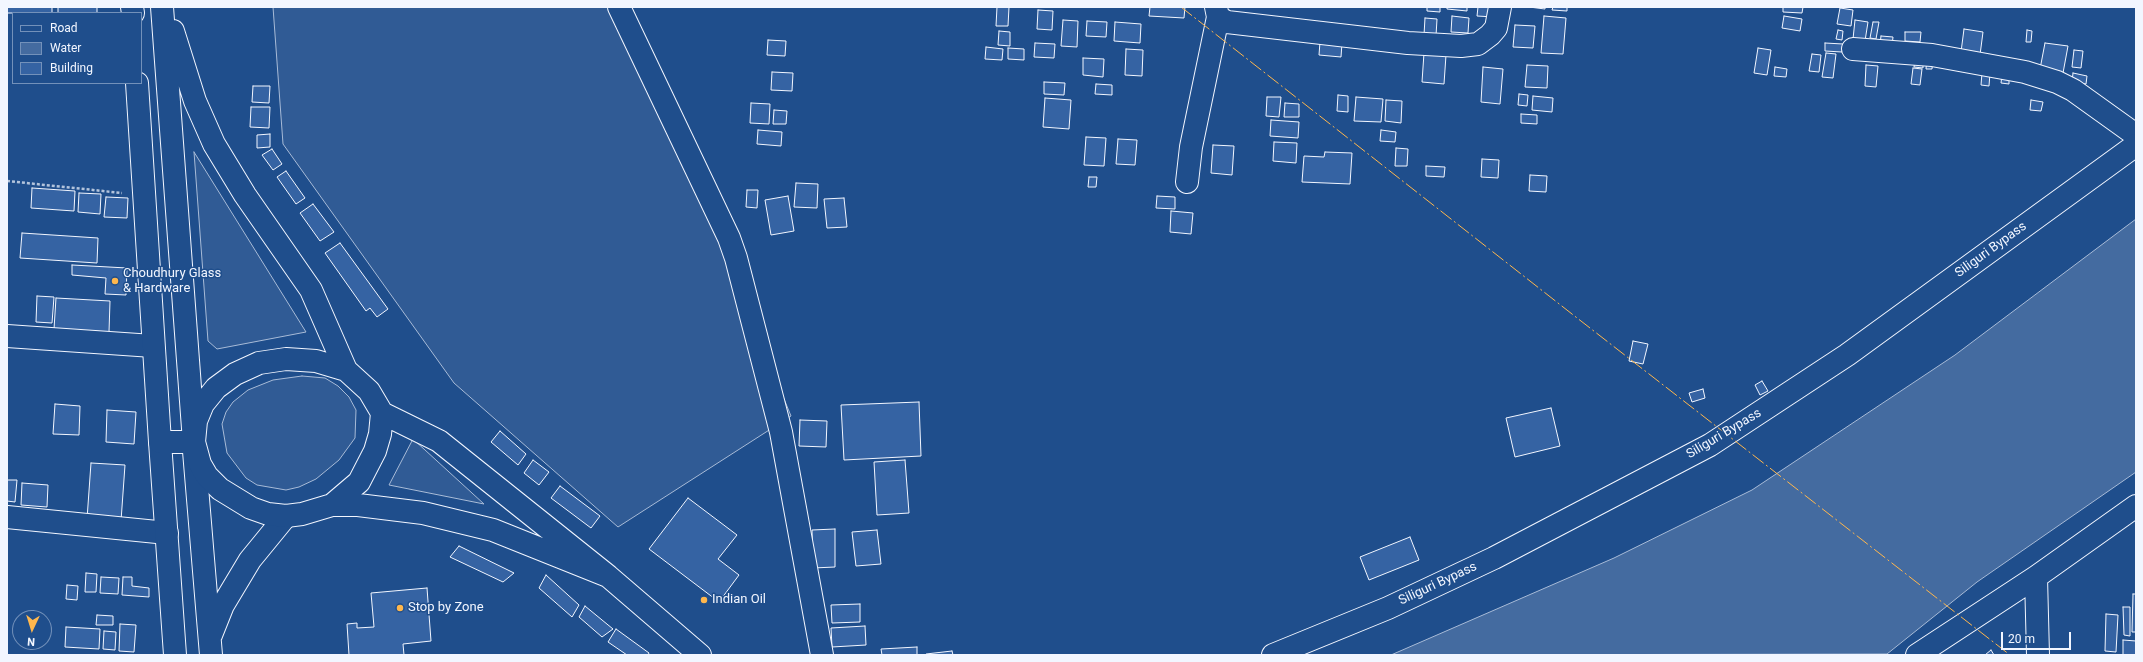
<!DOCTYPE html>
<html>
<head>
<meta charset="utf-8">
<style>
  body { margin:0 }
  #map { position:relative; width:2143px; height:662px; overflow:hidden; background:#1f4e8c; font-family:Roboto,sans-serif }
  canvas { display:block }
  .frame { position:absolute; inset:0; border:8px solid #f2f6ff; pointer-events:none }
  .legend { position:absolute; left:12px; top:12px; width:130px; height:72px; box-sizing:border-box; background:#1f4e8c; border:1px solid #7391ba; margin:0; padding:5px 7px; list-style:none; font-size:12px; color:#f2f6ff }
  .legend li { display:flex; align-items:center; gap:8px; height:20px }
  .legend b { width:20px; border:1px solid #7391ba }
  .north { position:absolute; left:12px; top:610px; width:40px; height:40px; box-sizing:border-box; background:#1f4e8c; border:1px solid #7391ba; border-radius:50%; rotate:184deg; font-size:11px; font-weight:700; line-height:16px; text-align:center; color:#f2f6ff }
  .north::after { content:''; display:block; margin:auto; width:14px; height:18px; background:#ffb74d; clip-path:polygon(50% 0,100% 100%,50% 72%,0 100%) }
  .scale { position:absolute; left:2001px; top:632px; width:70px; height:18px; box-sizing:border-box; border:2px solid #f2f6ff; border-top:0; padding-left:5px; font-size:12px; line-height:14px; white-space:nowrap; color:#f2f6ff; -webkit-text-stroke:3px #1f4e8c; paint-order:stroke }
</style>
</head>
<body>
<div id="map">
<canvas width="2143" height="662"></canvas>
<div class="frame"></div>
<ul class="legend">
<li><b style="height:5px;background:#1f4e8c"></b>Road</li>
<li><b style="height:11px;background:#446ba0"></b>Water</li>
<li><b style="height:11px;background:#3563a3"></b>Building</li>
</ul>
<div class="north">N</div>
<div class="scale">20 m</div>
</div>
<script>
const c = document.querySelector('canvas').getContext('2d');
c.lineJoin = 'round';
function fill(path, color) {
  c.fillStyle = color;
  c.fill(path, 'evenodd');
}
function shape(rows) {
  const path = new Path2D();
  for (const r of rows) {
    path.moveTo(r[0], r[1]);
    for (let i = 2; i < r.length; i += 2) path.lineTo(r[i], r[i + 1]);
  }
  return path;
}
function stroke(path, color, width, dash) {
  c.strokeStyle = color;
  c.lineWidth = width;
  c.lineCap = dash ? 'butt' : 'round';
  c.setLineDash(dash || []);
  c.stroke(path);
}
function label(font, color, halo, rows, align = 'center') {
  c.font = font + ' Roboto,sans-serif';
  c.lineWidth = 3;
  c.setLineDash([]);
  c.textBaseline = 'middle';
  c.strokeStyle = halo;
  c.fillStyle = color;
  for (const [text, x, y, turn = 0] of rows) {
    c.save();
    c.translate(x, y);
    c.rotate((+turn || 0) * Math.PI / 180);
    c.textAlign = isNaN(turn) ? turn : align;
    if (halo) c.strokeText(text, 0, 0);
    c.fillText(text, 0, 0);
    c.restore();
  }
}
const built = shape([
  [273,7,623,7,791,416,618,527,454,383,283,144,273,7],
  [194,152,306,332,217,349,208,341,194,152],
  [302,376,325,378,338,386,349,397,356,410,355,438,339,460,316,479,299,487,286,490,257,485,246,478,227,453,222,424,226,412,233,402,248,390,273,380,302,376],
  [413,439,484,504,389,485,413,439]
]);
const water = shape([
  [2136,219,2136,472,1977,582,1887,654,1391,655,1614,558,1752,490,1955,355,2136,219]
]);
const building = shape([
  [7,7,52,7,52,13,7,13,7,7],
  [58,7,97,7,97,13,58,13,58,7],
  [997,7,1009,7,1008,26,996,26,997,7],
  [1150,7,1185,7,1184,18,1149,16,1150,7],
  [1427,7,1440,7,1440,12,1427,11,1427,7],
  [1447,7,1467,7,1467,11,1447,9,1447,7],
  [1478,7,1494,7,1494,17,1477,16,1478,7],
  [1529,7,1545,7,1545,9,1529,7],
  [1553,7,1567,7,1567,11,1552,10,1553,7],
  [1783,7,1803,7,1802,13,1783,12,1783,7],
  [1840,8,1853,10,1851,26,1837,24,1840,8],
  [1038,10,1053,11,1052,30,1037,29,1038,10],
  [1452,16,1469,18,1468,33,1451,32,1452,16],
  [1544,16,1566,18,1563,54,1541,53,1544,16],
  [1784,16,1802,19,1800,31,1782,28,1784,16],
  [1425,18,1437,19,1436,36,1424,35,1425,18],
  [1063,20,1078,21,1077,47,1061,46,1063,20],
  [1855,20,1868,22,1865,41,1853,39,1855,20],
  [1087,21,1107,22,1106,37,1086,36,1087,21],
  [1115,22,1141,24,1140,43,1114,41,1115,22],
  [1873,22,1879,22,1876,39,1870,38,1873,22],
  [1515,25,1535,26,1533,48,1513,47,1515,25],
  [1964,29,1983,32,1980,55,1961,52,1964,29],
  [1838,30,1843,31,1842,40,1836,39,1838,30],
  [2027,30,2032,31,2031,42,2026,42,2027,30],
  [999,31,1010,32,1010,46,998,45,999,31],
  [1905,32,1921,32,1920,42,1905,41,1905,32],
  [1881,36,1893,37,1892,46,1880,45,1881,36],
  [768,40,786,41,785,56,767,55,768,40],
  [1320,42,1342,43,1341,57,1319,55,1320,42],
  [1035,43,1055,44,1054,58,1034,57,1035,43],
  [1825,43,1843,44,1842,52,1825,51,1825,43],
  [2045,43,2068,46,2063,73,2040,69,2045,43],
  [986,47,1003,49,1002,60,985,59,986,47],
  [1008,48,1024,49,1024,60,1008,59,1008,48],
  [1758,48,1771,50,1767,75,1754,73,1758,48],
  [1126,49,1143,50,1142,76,1125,75,1126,49],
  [2074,50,2083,51,2081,68,2072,67,2074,50],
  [1424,53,1446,55,1444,84,1422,82,1424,53],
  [1826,53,1836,54,1833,78,1822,77,1826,53],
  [1812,54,1821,55,1819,72,1809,71,1812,54],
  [1927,57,1933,58,1932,69,1926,69,1927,57],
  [1083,58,1104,59,1103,77,1083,75,1083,58],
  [1915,58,1923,59,1923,68,1914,67,1915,58],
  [1527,65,1548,66,1547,88,1525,87,1527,65],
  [1866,65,1878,66,1876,87,1865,86,1866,65],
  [1483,67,1503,69,1500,104,1481,102,1483,67],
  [1775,67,1787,69,1786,77,1774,76,1775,67],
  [1913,68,1922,69,1920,85,1911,84,1913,68],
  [772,72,793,73,792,91,771,90,772,72],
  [1982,73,1990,73,1989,86,1981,85,1982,73],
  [2073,73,2087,76,2086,84,2072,82,2073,73],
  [2002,75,2009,75,2009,84,2001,83,2002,75],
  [1044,82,1065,83,1064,95,1044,94,1044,82],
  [1096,84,1112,85,1112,95,1095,94,1096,84],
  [253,86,270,86,269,103,252,102,253,86],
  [1519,94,1528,95,1527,106,1518,105,1519,94],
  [1338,95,1348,96,1348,112,1337,111,1338,95],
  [1533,96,1553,98,1552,112,1532,110,1533,96],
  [1267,97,1281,97,1279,117,1266,116,1267,97],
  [1356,97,1383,99,1381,122,1354,121,1356,97],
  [1045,98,1071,100,1069,129,1043,127,1045,98],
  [1386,100,1402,101,1401,123,1385,121,1386,100],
  [2031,100,2043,102,2041,111,2030,110,2031,100],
  [751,103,770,104,769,124,750,123,751,103],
  [1285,103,1299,104,1299,117,1284,117,1285,103],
  [251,107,270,107,269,128,250,127,251,107],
  [774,110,787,111,786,124,773,124,774,110],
  [1521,114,1537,115,1537,124,1521,123,1521,114],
  [1271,120,1299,122,1298,138,1270,136,1271,120],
  [758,130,782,132,781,146,757,144,758,130],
  [1381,130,1396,132,1395,142,1380,141,1381,130],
  [270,134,270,147,257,148,257,135,270,134],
  [1086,137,1106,138,1104,166,1084,165,1086,137],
  [1118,139,1137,140,1135,165,1116,164,1118,139],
  [1274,142,1297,143,1296,163,1273,161,1274,142],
  [1213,145,1234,146,1232,175,1211,173,1213,145],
  [1396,148,1408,149,1407,166,1395,166,1396,148],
  [272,149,282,164,273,170,262,155,272,149],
  [1325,152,1352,153,1350,184,1302,182,1304,156,1324,157,1325,152],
  [1482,159,1499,160,1498,178,1481,177,1482,159],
  [1426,166,1445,167,1444,177,1426,176,1426,166],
  [286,171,305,198,296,204,277,177,286,171],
  [1530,175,1547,176,1546,192,1529,191,1530,175],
  [1089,177,1097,177,1096,187,1088,187,1089,177],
  [796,183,818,184,817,208,794,207,796,183],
  [32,188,75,191,74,211,31,208,32,188],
  [747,190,758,190,757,208,746,207,747,190],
  [79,193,101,194,100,214,78,212,79,193],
  [788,196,794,231,771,235,765,200,788,196],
  [1157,196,1175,197,1175,209,1156,208,1157,196],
  [106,197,128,198,127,218,104,217,106,197],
  [844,198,847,227,827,228,824,199,844,198],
  [313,204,334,232,320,241,300,213,313,204],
  [1171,211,1193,213,1191,234,1170,232,1171,211],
  [22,233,98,238,97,263,20,258,22,233],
  [340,243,388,309,377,317,370,308,366,311,325,253,340,243],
  [72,265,127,268,126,295,105,294,106,278,72,275,72,265],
  [37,296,54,297,52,323,36,322,37,296],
  [56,298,110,301,109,332,54,329,56,298],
  [1633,341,1648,344,1643,364,1629,361,1633,341],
  [1762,381,1768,391,1760,395,1755,385,1762,381],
  [1703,389,1705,398,1692,402,1689,393,1703,389],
  [919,402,921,456,844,460,841,405,919,402],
  [55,404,80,406,79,435,53,434,55,404],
  [1551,408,1560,446,1515,457,1506,418,1551,408],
  [107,410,136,412,134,444,106,442,107,410],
  [800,420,827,421,826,447,799,446,800,420],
  [500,431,526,454,518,465,491,442,500,431],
  [533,460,549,472,539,485,524,473,533,460],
  [905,460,909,513,877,515,874,462,905,460],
  [91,463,125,465,121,521,87,519,91,463],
  [7,480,17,480,15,502,7,501,7,480],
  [22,483,48,485,47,507,21,505,22,483],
  [560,486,600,516,591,528,551,498,560,486],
  [688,498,737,535,718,559,739,575,719,602,649,549,688,498],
  [835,529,835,567,813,568,812,530,835,529],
  [877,530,881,564,856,566,852,532,877,530],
  [1410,537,1419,560,1369,580,1360,557,1410,537],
  [459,546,514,573,503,582,450,557,459,546],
  [86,573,97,574,96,592,85,592,86,573],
  [546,575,579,605,572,617,539,588,546,575],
  [101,577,119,578,118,594,100,593,101,577],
  [123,577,132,577,132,586,149,588,149,597,122,595,123,577],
  [67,585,78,586,77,600,66,599,67,585],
  [427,588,431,641,403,644,404,655,349,655,347,624,357,623,357,628,374,627,371,593,427,588],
  [2133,594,2136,594,2136,632,2132,632,2133,594],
  [860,604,860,622,832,623,831,605,860,604],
  [585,606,613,629,602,637,579,617,585,606],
  [2123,607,2130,607,2130,636,2124,635,2123,607],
  [2106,614,2118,615,2116,652,2105,651,2106,614],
  [97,615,113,616,113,625,96,625,97,615],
  [120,624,136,625,134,652,119,651,120,624],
  [865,626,866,645,832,647,831,628,865,626],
  [66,627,100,629,99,649,65,647,66,627],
  [616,629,649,653,648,655,627,655,608,642,616,629],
  [104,631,116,632,115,650,103,649,104,631],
  [2123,640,2136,641,2136,655,2123,655,2123,640],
  [917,647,917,655,882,655,881,649,917,647],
  [1991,650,1994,655,1985,655,1991,650],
  [952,651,953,655,926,655,926,654,952,651]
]);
const path = shape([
  [7,181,122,193]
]);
const minor = shape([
  [619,7,729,238,736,258,781,432,822,655],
  [1216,7,1218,17,1227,22,1408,43,1461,46,1478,44,1490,35,1496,28,1500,7],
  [1853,49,1932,55,2025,72,2057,82,2073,90,2133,133],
  [1187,182,1191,147,1218,17],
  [7,336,153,346],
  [7,517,167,533],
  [2036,577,2038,655],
  [1917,655,2036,577,2136,506]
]);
const major = shape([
  [160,442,175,655],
  [194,451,211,655],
  [211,635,223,605,250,560,286,516]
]);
const highway = shape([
  [132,7,133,13],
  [173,31,195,101,214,144,245,195,311,290,346,370],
  [137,83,160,442,194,442,162,7],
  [286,359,316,361,346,370,369,391,382,413,380,434,375,451,359,482,332,505,302,514,286,516,268,514,251,508,220,489,207,476,200,464,194,442,196,421,203,404,216,388,235,374,259,363,286,359],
  [332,505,358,505,423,513,493,530,608,576,439,441,382,413],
  [608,576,700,655],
  [1273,655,1388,608,1494,558,1710,445,1847,355,2136,145]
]);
const power = shape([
  [1181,7,1572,314,2010,655]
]);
const markers = [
  [115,281,4,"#ffb74d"],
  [704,600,4,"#ffb74d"],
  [400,608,4,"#ffb74d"]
];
const streetNames = [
  ["Siliguri Bypass",1991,250,-36],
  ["Siliguri Bypass",1724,434,-31],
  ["Siliguri Bypass",1438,584,-25]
];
const poiNames = [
  ["Choudhury Glass",123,274],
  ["& Hardware",123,289],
  ["Indian Oil",712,600],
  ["Stop by Zone",408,608]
];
fill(built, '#305b95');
stroke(built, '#a8bbd7', 1);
fill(water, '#446ba0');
stroke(water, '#a8bbd7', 1);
fill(building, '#3563a3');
stroke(building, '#f2f6ff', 1);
stroke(minor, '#f2f6ff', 24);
stroke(major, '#f2f6ff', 24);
stroke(highway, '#f2f6ff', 24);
stroke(path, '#b3c4dc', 2.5, [3, 2]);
stroke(minor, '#1f4e8c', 22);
stroke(major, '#1f4e8c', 22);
stroke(highway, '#1f4e8c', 22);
stroke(power, '#ffb74d', 1, [14, 3, 2, 3]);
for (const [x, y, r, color] of markers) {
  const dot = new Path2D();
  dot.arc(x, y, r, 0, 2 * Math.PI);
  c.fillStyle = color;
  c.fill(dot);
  stroke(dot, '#1f4e8c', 1.5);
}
label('13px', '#f2f6ff', '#1f4e8c', streetNames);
label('13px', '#f2f6ff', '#1f4e8c', poiNames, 'left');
</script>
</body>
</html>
